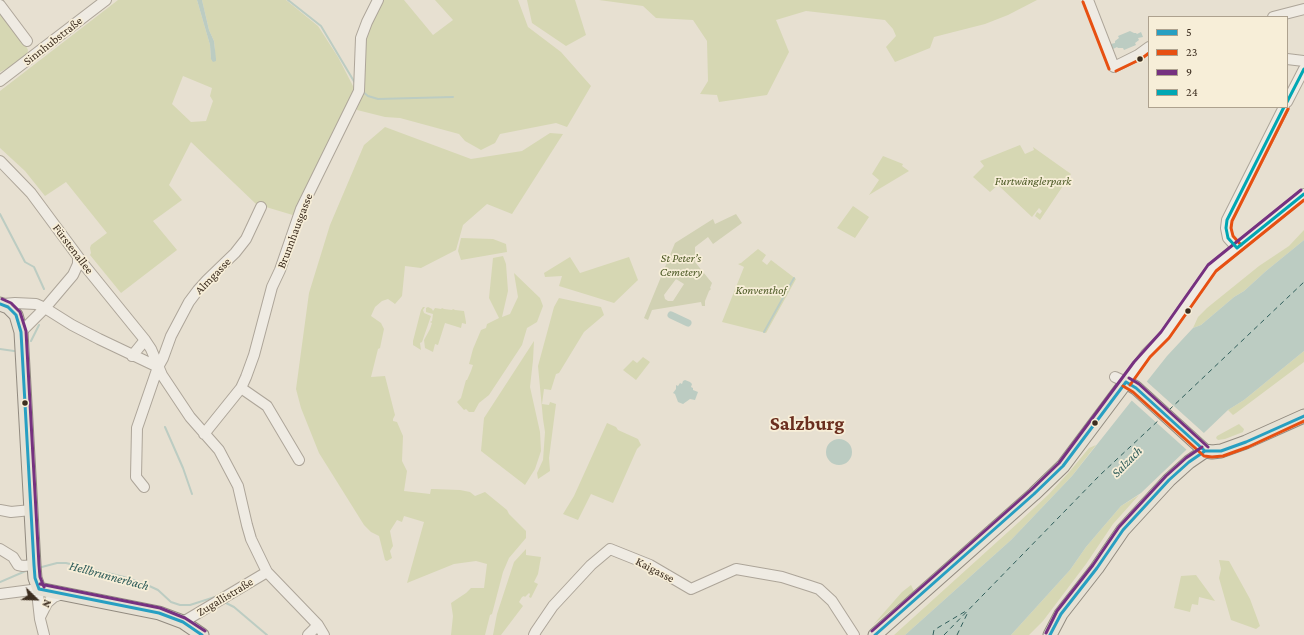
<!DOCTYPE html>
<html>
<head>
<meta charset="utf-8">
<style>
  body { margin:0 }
  #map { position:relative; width:1304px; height:635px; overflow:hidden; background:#e7e0d1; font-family:"Crimson Pro",serif }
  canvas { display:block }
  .legend { position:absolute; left:1148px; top:16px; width:140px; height:92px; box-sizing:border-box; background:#f7eed8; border:1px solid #ada18e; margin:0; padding:5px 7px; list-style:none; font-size:12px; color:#3d2e20 }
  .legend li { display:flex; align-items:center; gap:8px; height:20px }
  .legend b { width:20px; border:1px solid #ada18e }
  .north { position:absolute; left:16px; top:579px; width:40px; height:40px; -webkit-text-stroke:3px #f7eed8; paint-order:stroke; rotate:113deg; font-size:11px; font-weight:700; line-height:16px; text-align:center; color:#3d2e20 }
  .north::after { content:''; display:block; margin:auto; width:14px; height:18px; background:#3d2e20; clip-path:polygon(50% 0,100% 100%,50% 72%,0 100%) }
</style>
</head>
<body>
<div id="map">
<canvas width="1304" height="635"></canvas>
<ul class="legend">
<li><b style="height:5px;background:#279fc2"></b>5</li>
<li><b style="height:5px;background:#e75012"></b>23</li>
<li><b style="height:5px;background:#763180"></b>9</li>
<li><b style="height:5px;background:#00a7b4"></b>24</li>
</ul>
<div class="north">N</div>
</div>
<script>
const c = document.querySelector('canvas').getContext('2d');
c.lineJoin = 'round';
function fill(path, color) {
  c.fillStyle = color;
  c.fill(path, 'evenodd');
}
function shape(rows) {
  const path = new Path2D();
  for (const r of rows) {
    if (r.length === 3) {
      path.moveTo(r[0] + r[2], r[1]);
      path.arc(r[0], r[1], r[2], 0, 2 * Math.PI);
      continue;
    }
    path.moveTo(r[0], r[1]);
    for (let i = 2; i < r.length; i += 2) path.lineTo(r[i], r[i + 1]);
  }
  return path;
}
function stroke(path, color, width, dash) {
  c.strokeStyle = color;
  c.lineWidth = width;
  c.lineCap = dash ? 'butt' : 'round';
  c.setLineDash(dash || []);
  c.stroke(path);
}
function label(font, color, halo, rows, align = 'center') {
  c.font = font + ' "Crimson Pro",serif';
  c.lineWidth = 3.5;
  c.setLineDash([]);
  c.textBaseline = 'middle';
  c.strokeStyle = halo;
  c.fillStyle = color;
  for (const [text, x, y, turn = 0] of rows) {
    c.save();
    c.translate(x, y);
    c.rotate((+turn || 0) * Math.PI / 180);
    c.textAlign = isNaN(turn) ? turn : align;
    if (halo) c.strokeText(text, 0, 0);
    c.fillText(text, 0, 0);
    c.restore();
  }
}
const green = shape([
  [118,0,197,0,210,45,211,59,215,49,214,41,209,30,202,0,286,0,318,26,338,57,354,88,347,109,296,216,256,204,191,142,169,185,182,200,153,221,177,250,121,293,90,255,91,253,90,248,91,245,107,233,66,182,45,196,25,171,0,148,0,91],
  [183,76,212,88,210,96,213,101,206,121,191,122,172,104],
  [375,0,404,0,433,35,453,20,435,0,518,0,528,27,561,52,591,86,567,127,556,123,500,134,495,143,481,150,465,141,459,134,400,118,385,117,357,110,358,33],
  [527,0,575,0,586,35,566,46,532,23],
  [599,0,1037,0,1008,15,985,24,934,37,930,48,895,62,886,47,896,36,893,29,885,20,806,11,776,20,789,52,767,95,719,102,717,95,700,94,708,81,707,41,693,20,656,18,643,6],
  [0,10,24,42,28,50,27,55,16,64,0,72],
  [385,127,471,159,522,151,550,133,563,134,512,214,487,204,463,225,456,250,421,268,405,266,402,296,395,304,388,299,382,301,375,307,371,316,381,323,384,329,380,348,378,349,371,377,385,376,395,415,393,419,393,421,397,422,403,436,402,461,407,471,404,491,430,494,431,489,433,489,460,490,470,492,475,496,485,492,507,510,509,514,526,531,526,538,509,558,503,572,492,614,490,615,485,635,451,635,453,616,451,603,466,593,471,588,484,588,487,564,476,561,454,564,407,583,424,522,404,516,402,522,397,520,390,531,393,546,390,551,392,558,387,561,385,560,379,536,371,532,364,525,319,453,301,408,296,389,309,293,330,225,364,145],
  [1020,145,1025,154,1034,150,1033,147,1071,174,1040,220,1035,216,1037,212,1040,214,1042,211,1039,208,1032,217,998,185,990,192,973,177,984,166,980,161],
  [883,156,903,164,902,166,909,171,869,195,879,180,872,174],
  [853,206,869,217,855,238,837,228],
  [1304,230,1304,240,1266,271,1244,291,1234,297,1201,325,1193,328,1198,317,1207,308,1259,266,1289,246],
  [461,238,493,239,506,244,507,252,461,260,458,251],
  [758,249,766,255,762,261,767,265,771,260,796,279,766,333,722,322,744,267,738,264,741,263],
  [503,256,506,264,508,291,502,317,510,314,518,297,514,273,540,298,543,306,537,322,527,328,522,345,489,395,479,403,474,412,469,412,466,409,464,410,457,402,461,398,466,380,467,380,471,371,473,365,469,364,473,349,481,330,486,328,487,324,499,318,489,298,493,258],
  [570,257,580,273,629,257,638,280,614,303,559,286,562,276,545,277,544,273],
  [559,298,601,307,604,315,584,332,559,373,556,374,551,390,544,389,542,404,549,405,550,402,556,404,549,458,550,471,538,479,537,473,543,460,545,432,543,419,538,366,554,307],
  [423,307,425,307,423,310,424,313,431,316,422,342,420,343,421,350,413,345,413,341,421,310],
  [428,307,432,309,433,311,435,308,441,309,442,308,444,309,452,310,453,309,455,310,464,311,466,322,466,324,462,323,461,328,445,323,438,345,435,344,433,352,425,348,424,340,430,329,432,323,430,322,432,321,433,314,426,312,426,308],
  [534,341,533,360,530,387,540,432,541,451,535,469,525,485,481,451,484,418],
  [1304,351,1304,362,1236,413,1233,415,1228,410,1244,400],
  [643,357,650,362,636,380,623,370,633,360,637,363],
  [607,423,616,427,618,430,638,439,641,445,637,449,613,503,591,494,578,520,563,514,574,496],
  [1239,424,1244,429,1243,432,1225,439,1218,440,1216,438,1217,436],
  [1096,445,1072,476,1011,540,905,635,894,635,1019,522,1049,494,1070,471,1089,448],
  [1139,495,1113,524,1086,564,1043,621,1029,635,1011,635,1070,570,1086,547,1121,506],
  [526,549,526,555,541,557,538,574,534,582,538,584,531,598,529,597,530,594,529,593,525,597,524,596,522,597,519,602,523,606,501,635,493,635,497,614,514,562],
  [1219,560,1229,561,1250,599,1260,626,1256,629,1231,620,1219,578,1221,569],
  [1196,575,1215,601,1199,597,1198,605,1192,604,1190,612,1174,608,1181,576],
  [911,585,914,591,873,625,902,592]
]);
const cemetery = shape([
  [736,214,742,223,713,244,708,237,695,247,695,262,712,283,710,288,711,289,709,291,705,301,705,306,702,306,701,302,652,310,648,320,644,318,675,243,713,219,715,224],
  [676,279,684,284,673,301,668,301,665,299,664,295]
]);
const water = shape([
  [197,0,202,0,209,30,214,41,216,59,216,61,213,62,211,59,210,45],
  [1130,31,1134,33,1136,33,1137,34,1141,32,1143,37,1138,38,1139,40,1135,43,1136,45,1124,50,1123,48,1118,48,1117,47,1113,49,1111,44,1115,43,1115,41,1119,38,1118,36],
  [1304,240,1304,351,1244,400,1228,410,1141,493,1121,506,1086,547,1070,570,1011,635,905,635,1011,540,1072,476,1167,356,1193,328,1201,325,1234,297,1244,291,1266,271],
  [685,380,690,382,692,384,691,387,693,388,693,390,698,392,695,400,690,399,683,404,678,402,675,394,673,393,676,389,676,385,678,386,680,383,682,384,683,381],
  [839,452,13]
]);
const pier = shape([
  [1145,380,1205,434,1188,451,1130,399]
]);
const stream = shape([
  [288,0,321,26,355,83],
  [362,91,368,96,378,99,453,97],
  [0,214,25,262,34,267,44,289],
  [764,332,794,278],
  [31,341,39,325],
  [0,349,14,351],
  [165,427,183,468,192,494],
  [38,568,57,563,66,563,124,577,145,584,158,590,171,602,180,605,190,605,215,597],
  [0,582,28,570],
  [224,602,234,607,267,635]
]);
const canal = shape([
  [671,315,688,323]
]);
const ferry = shape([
  [1169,410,1304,282],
  [933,635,934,630,966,611],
  [944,635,1100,475,1160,419],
  [957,635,968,612]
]);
const minor = shape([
  [1088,0,1114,67,1138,55,1149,47],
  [0,5,27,41],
  [1273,17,1304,9],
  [1287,59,1304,61],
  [0,81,106,0],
  [1287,102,1304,69],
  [0,161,31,193,85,266,145,340,151,349,162,375,190,417,219,450,238,486,247,525,251,539,267,572,318,625,324,635],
  [1237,248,1228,238,1226,228,1227,220,1284,107],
  [3,304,15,303,36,304,45,308,72,325,99,339,158,367],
  [21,332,45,308,73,275,78,264,78,257],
  [132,356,145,340],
  [1115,377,1126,382,1146,354,1165,335,1212,268,1304,194],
  [241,388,267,406,299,460],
  [204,434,241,388,246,377,254,355,272,287,280,270,301,209,359,91,361,38,367,22,378,0],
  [144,487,136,477,137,428,158,367,163,358,171,336,189,302,198,290,207,280,235,253,246,239,261,207],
  [0,510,11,512,31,510],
  [0,549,13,557,18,565,23,566,34,565],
  [0,594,39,589,38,601,40,619,44,635],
  [40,617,47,603,54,597,62,594],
  [183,622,267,572],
  [308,635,318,625],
  [534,635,536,631,553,606,591,565,610,549,650,565,691,589,736,569,782,577,810,586,819,589,832,601,854,635]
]);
const major = shape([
  [0,304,8,307,16,315,21,332,34,565,35,578,39,589,159,613,183,622,202,635],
  [875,635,1034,494,1063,466,1126,382,1136,388,1205,451,1212,452,1221,451,1246,442,1304,416],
  [1050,635,1061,614,1097,568,1123,530,1169,480,1189,462,1205,451]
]);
const bus1 = shape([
  [0,304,8,307,16,315,21,332,34,565,35,578,39,589],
  [1126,382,1136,388,1205,451,1221,451,1246,442,1304,416],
  [39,589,159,613,183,622,202,635],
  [875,635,1034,494,1063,466,1126,382],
  [1050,635,1061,614,1097,568,1123,530,1169,480,1189,462,1205,451]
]);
const bus2 = shape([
  [1083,2,1109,69],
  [1116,71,1141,59,1149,53],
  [1241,245,1233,236,1231,228,1232,221,1288,109],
  [1130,385,1150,357,1169,338,1216,271,1304,200],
  [1123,386,1133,392,1204,456,1212,457,1223,456,1248,447,1304,421]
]);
const bus3 = shape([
  [2,299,11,303,20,312,26,331,39,565,40,577,44,587],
  [1129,378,1139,384,1208,447],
  [40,584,160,608,185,618,205,631],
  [872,631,1031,490,1059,463,1134,362,1161,332,1208,265,1301,190],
  [1046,633,1057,611,1093,565,1119,527,1166,476,1186,458,1202,447]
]);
const bus4 = shape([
  [1287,102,1304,69],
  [1284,107,1227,220,1226,228,1228,238,1237,248,1304,194]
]);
const markers = [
  [1140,59,3.5,"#3d2e20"],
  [1188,311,3.5,"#3d2e20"],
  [25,403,3.5,"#3d2e20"],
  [1095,423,3.5,"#3d2e20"]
];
const streetNames = [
  ["Sinnhubstraße",53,41,-38],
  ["Brunnhausgasse",295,231,-69],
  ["Fürstenallee",73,249,53],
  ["Almgasse",213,276,-46],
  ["Kaigasse",655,570,27],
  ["Zugallistraße",225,597,-31]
];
const parkNames = [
  ["Furtwänglerpark",1033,181],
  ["St Peter’s",681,258],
  ["Cemetery",681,272],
  ["Konventhof",761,290]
];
const waterNames = [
  ["Salzach",1127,462,-45],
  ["Hellbrunnerbach",109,576,15]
];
const townNames = [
  ["Salzburg",807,424]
];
fill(green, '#d6d7b3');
fill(cemetery, '#d1d1b3');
fill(water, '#bcccc2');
fill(pier, '#e7e0d1');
stroke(stream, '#bcccc2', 2);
stroke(canal, '#bcccc2', 7);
stroke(ferry, '#2f5d5a', 1, [5, 4]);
stroke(minor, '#ada599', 12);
stroke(major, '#928b80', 15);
stroke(minor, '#efebe3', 10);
stroke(major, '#e6e1d4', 13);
stroke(bus1, '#279fc2', 3);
stroke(bus2, '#e75012', 3);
stroke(bus3, '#763180', 3);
stroke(bus4, '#00a7b4', 3);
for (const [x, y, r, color] of markers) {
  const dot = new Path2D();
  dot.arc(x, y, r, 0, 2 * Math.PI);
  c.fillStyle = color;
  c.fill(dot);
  stroke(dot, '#f7eed8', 1.5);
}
label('12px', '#3d2e20', '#f7eed8', streetNames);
label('italic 12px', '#4d5a26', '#f7eed8', parkNames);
label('italic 13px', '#2f5d5a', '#f7eed8', waterNames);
label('bold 20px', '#6b2e1e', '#f7eed8', townNames);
</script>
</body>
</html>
